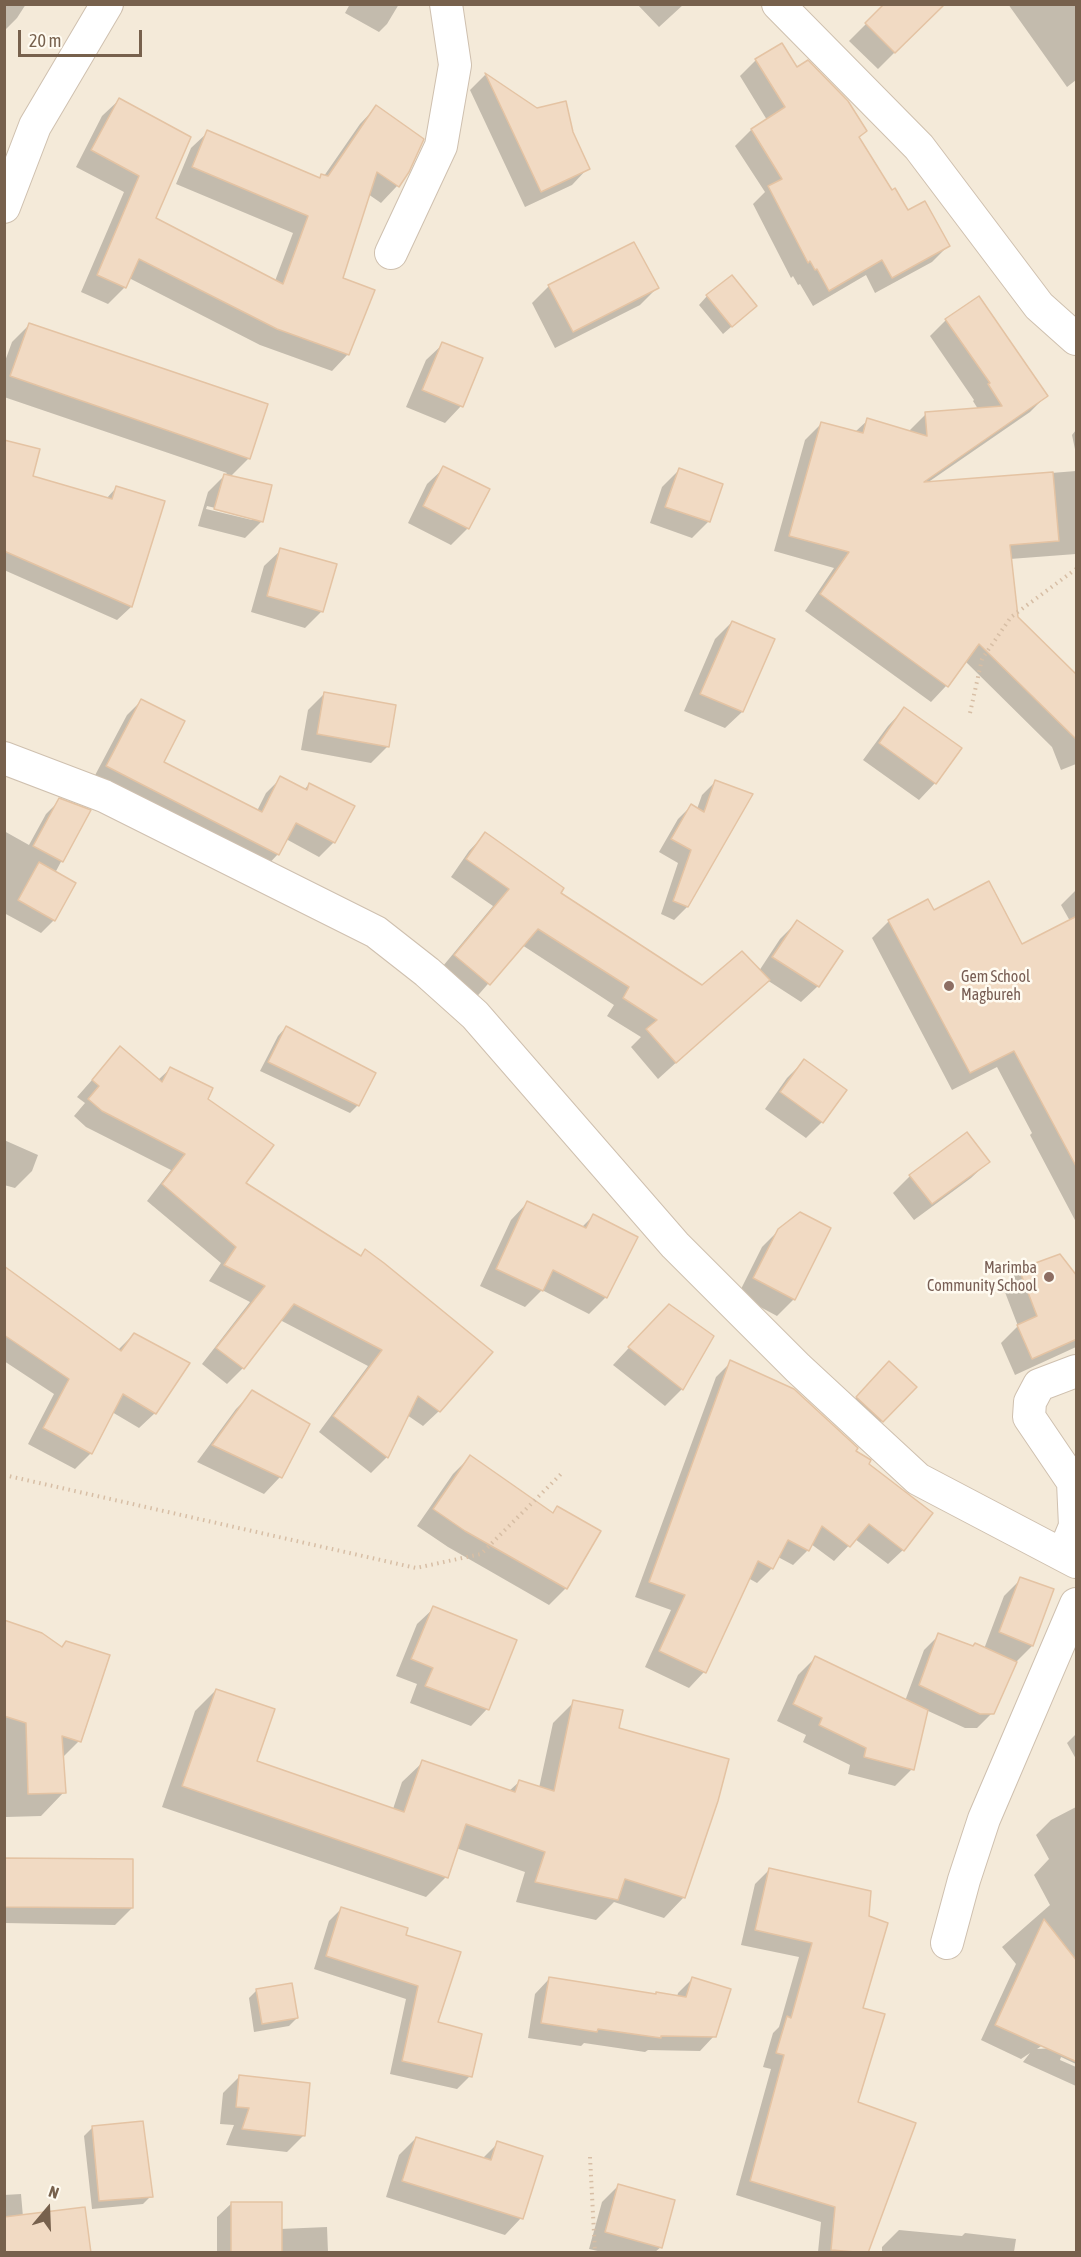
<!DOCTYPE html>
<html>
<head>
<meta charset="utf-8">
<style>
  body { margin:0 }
  #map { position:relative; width:1081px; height:2257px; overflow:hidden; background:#fcf7eb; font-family:"Asap Condensed",sans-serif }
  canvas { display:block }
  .frame { position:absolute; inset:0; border:6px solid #77614d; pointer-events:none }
  .north { position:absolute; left:18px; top:2179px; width:60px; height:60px; -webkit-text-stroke:4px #fffbf1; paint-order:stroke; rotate:19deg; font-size:16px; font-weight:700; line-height:24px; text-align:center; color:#77614d }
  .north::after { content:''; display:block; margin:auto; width:21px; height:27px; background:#77614d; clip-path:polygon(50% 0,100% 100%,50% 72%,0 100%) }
  .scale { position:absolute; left:18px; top:30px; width:124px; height:27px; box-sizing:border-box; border:3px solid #77614d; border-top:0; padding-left:8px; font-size:18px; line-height:21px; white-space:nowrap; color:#77614d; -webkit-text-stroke:4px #fffbf1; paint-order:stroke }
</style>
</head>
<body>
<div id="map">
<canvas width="1081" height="2257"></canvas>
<div class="frame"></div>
<div class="north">N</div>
<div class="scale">20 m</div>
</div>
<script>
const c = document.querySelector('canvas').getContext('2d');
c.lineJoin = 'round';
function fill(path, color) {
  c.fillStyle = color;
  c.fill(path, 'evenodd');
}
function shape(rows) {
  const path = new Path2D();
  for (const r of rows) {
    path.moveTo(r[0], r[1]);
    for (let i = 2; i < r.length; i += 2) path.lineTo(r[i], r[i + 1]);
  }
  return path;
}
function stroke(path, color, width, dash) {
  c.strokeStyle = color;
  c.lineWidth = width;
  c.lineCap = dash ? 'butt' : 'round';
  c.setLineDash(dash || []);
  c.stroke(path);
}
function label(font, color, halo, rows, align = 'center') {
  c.font = font + ' "Asap Condensed",sans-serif';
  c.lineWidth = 5;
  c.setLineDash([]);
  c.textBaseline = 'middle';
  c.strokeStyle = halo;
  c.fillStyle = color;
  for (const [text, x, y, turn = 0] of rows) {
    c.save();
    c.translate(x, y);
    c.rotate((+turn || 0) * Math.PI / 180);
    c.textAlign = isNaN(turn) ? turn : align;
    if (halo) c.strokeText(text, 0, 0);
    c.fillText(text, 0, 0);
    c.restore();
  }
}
const residential = shape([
  [5,5,1076,5,1076,2252,5,2252]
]);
const shadow = shape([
  [4,4,26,4,17,18,4,31],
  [350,4,399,4,387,24,379,32,345,13],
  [637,4,684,4,659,27],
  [886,4,934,13,878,69,849,41],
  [1008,4,1076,4,1076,80,1067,87],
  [756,60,796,69,865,131,858,139,891,192,908,212,948,246,932,262,875,293,866,275,813,306,800,284,798,285,793,276,791,278,753,204,765,192,735,146,751,130,767,120,740,76],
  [485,75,571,133,588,168,572,185,525,207,470,90],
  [119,100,154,219,275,281,293,233,176,184,191,148,208,132,319,179,324,176,360,124,376,107,408,171,397,186,381,203,368,194,341,279,348,354,332,371,260,345,129,278,125,287,108,304,81,292,124,192,76,167,102,116],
  [549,286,657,288,640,305,555,348,532,303],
  [707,296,755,306,723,334,699,305],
  [979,298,1046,396,1030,412,927,483,1076,471,1076,554,1010,559,1017,618,1076,678,1076,764,1061,770,1052,747,965,661,946,686,931,702,805,611,834,568,774,551,805,440,821,424,855,432,868,420,910,433,910,430,926,414,978,409,973,401,974,400,930,336,946,320],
  [29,325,249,458,230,477,262,521,245,538,198,526,208,492,227,473,4,397,4,364,12,342],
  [207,506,252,517,252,520,206,509],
  [443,344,461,406,445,423,406,407,426,360],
  [1076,430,1076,454,1072,435],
  [444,468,468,528,451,545,408,523,427,484],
  [679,470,709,521,692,538,650,523,662,487],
  [31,477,106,499,116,488,163,502,131,607,117,620,4,570,4,509],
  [281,550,322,611,305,628,251,612,264,566],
  [732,622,773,640,742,712,725,728,684,711,715,639],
  [325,693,388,746,371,763,301,750,308,710],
  [141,701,162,763,257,811,266,793,281,778,304,790,309,784,334,842,319,857,286,839,278,854,264,869,92,781,127,715],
  [904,709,935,783,919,800,863,760,888,726],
  [715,782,687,907,674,920,661,914,678,863,659,852,678,819,691,806,697,809,702,795],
  [60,800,88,811,55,873,54,920,41,933,4,913,4,831,29,845,46,814],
  [485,834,559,894,702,987,759,971,780,939,797,922,818,986,801,1002,767,980,658,1079,631,1047,641,1037,607,1016,614,1005,522,945,473,1001,438,972,493,906,451,877,469,851],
  [1076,890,1076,1222,1030,1135,1032,1133,997,1067,952,1090,872,938,889,921,933,912,1022,946,1070,921,1061,905],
  [286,1027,358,1105,350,1113,260,1071,278,1036],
  [120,1048,158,1080,170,1069,206,1099,244,1183,360,1256,365,1251,439,1411,423,1426,407,1415,387,1457,371,1473,319,1432,368,1366,280,1320,243,1368,227,1384,202,1364,250,1302,209,1281,221,1263,147,1201,171,1170,86,1127,74,1116,85,1103,77,1097],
  [804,1061,822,1122,806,1138,765,1109,787,1078],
  [4,1140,38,1155,32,1171,15,1188,4,1185],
  [988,1162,971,1178,914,1220,893,1193,910,1176],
  [527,1203,581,1228,593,1216,606,1297,589,1314,542,1290,525,1307,480,1286,511,1220],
  [779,1230,794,1299,777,1316,738,1295,762,1247],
  [1020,1270,1076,1279,1076,1347,1015,1375,1001,1343,1018,1326,1003,1287],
  [4,1272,118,1350,134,1334,155,1413,139,1428,112,1412,91,1453,75,1469,28,1444,54,1394,4,1361],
  [652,1323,682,1389,665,1406,613,1365],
  [731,1362,854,1451,867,1464,903,1550,888,1564,855,1539,834,1561,811,1544,808,1550,793,1565,778,1557,772,1568,757,1583,748,1578,704,1672,689,1688,645,1667,671,1610,635,1597,716,1377],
  [881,1371,915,1387,874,1429,849,1406],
  [253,1392,280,1477,264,1494,197,1462,236,1409],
  [470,1457,551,1514,557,1508,599,1532,566,1588,549,1605,448,1547,417,1526,453,1474],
  [1021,1579,1052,1590,1032,1646,1015,1663,992,1713,977,1728,965,1728,926,1710,912,1769,895,1786,848,1774,850,1765,803,1742,806,1735,777,1721,798,1675,815,1658,905,1701,924,1650,939,1635,972,1647,984,1649,1004,1596],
  [434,1608,487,1709,471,1726,410,1703,417,1684,396,1676,417,1624],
  [4,1622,61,1648,67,1642,79,1741,62,1758,64,1792,41,1816,6,1817],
  [216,1690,255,1762,393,1809,402,1782,423,1762,509,1791,519,1782,539,1788,553,1723,574,1702,617,1729,684,1897,664,1918,614,1902,596,1920,516,1902,525,1872,456,1848,446,1877,426,1897,162,1807,195,1711],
  [1076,1734,1076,1759,1067,1743],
  [1076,1807,1076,2022,1037,2049,1076,2047,1076,2064,1061,2057,1060,2060,1076,2067,1076,2086,1023,2062,1030,2053,1021,2059,981,2040,1016,1964,1002,1947,1050,1905,1034,1875,1049,1859,1036,1835,1051,1820],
  [4,1859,132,1908,115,1925,4,1923],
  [769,1870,861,2009,856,2103,866,2252,818,2252,821,2222,736,2195,771,2069,763,2067,773,2033,779,2027,799,1957,741,1945,755,1884],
  [342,1908,404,1936,436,2023,470,2076,457,2089,390,2074,406,1999,314,1969,329,1921],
  [693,1978,714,2036,700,2051,648,2050,645,2052,584,2043,581,2046,528,2038,535,1994,549,1979,654,1996,677,1997,678,1993],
  [257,1990,297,2018,289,2026,254,2032,249,1998],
  [240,2076,304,2135,287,2152,226,2145,234,2125,220,2124,223,2093],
  [92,2128,151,2196,143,2204,92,2209,84,2136],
  [416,2138,482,2159,498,2143,521,2218,505,2235,386,2197,399,2155],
  [619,2185,661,2247,655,2252,602,2252,589,2249,602,2202],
  [21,2194,23,2217,4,2252,4,2195],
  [232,2203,280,2229,327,2227,328,2252,217,2252,217,2217],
  [899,2230,962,2236,965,2233,1016,2239,1014,2252,882,2252,882,2247]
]);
const building = shape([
  [884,4,945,4,895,53,865,23,884,4],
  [782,43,797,67,808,60,848,101,867,131,859,137,892,190,895,188,908,210,925,201,950,246,892,278,882,260,829,291,817,269,815,270,810,261,808,263,768,186,782,179,751,129,785,107,755,59,782,43],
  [485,73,537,108,566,101,573,132,590,169,541,192,485,73],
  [119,98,191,137,156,218,283,284,308,216,192,167,207,130,320,178,321,174,328,176,376,105,424,139,409,172,399,187,377,172,343,278,375,290,349,355,277,329,139,259,126,288,97,275,139,176,91,150,119,98],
  [634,242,659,288,573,332,548,285,634,242],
  [732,275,757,306,732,327,706,295,732,275],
  [979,296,1048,396,924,482,1053,472,1059,541,1010,545,1018,617,1077,675,1077,740,979,644,948,687,820,594,849,552,789,536,821,422,863,433,867,418,927,436,925,412,1002,406,988,384,990,383,945,319,979,296],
  [29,323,268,404,250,459,10,376,29,323],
  [442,342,483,358,463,407,422,390,442,342],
  [4,440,40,449,33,476,112,499,116,486,165,501,132,607,4,551,4,440],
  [443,466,490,489,469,529,423,506,443,466],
  [679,468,723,484,710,522,665,507,679,468],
  [224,474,272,485,263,522,214,509,224,474],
  [280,548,337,564,323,612,267,596,280,548],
  [732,621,775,639,743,712,700,694,732,621],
  [324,692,396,705,389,747,317,734,324,692],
  [141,699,185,721,164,762,262,812,280,776,307,790,309,783,355,806,335,843,296,823,279,855,106,766,141,699],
  [904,707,962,748,936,784,879,743,904,707],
  [715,780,753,794,688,907,673,901,691,850,671,839,691,804,704,812,715,780],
  [59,798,91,810,63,862,33,846,59,798],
  [485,832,564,888,561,893,702,985,742,951,770,980,676,1063,646,1029,657,1020,623,998,629,987,538,929,490,985,454,955,509,889,466,859,485,832],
  [39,862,76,883,55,921,18,900,39,862],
  [989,881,1022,944,1077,916,1077,1168,1014,1051,970,1073,888,920,928,899,934,910,989,881],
  [797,920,843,951,819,987,772,957,797,920],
  [286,1026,376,1073,359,1106,268,1062,286,1026],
  [120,1046,162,1082,170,1067,213,1088,208,1099,274,1145,246,1183,361,1256,365,1249,384,1263,493,1352,440,1412,418,1396,388,1458,333,1416,382,1350,294,1304,244,1369,216,1348,265,1286,224,1265,236,1247,162,1184,185,1154,102,1111,88,1099,99,1086,92,1080,120,1046],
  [804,1059,847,1090,823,1123,780,1092,804,1059],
  [967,1132,990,1162,932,1204,909,1175,967,1132],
  [527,1201,586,1228,593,1214,638,1237,607,1298,553,1270,543,1291,496,1269,527,1201],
  [800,1212,831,1228,795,1300,753,1278,778,1229,800,1212],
  [1060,1254,1077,1276,1077,1339,1032,1359,1017,1325,1037,1316,1019,1269,1060,1254],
  [4,1266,121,1351,134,1333,190,1363,156,1414,123,1394,92,1454,43,1428,69,1379,4,1335,4,1266],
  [669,1304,714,1336,683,1390,628,1347,669,1304],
  [730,1360,794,1389,858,1448,856,1451,871,1460,869,1464,933,1513,904,1551,869,1524,850,1547,822,1526,809,1551,788,1540,773,1569,758,1561,706,1673,659,1651,685,1595,649,1582,730,1360],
  [889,1361,917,1387,883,1422,856,1397,889,1361],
  [252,1390,310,1424,282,1478,212,1445,252,1390],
  [470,1455,553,1513,557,1506,601,1531,567,1589,465,1531,433,1509,470,1455],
  [1020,1577,1054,1589,1033,1646,999,1632,1020,1577],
  [433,1606,517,1640,489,1710,425,1686,433,1668,411,1659,433,1606],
  [4,1620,42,1633,62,1647,66,1641,110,1655,81,1742,62,1736,66,1793,28,1794,26,1723,4,1716,4,1620],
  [938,1633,973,1646,975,1643,1017,1662,994,1714,980,1714,919,1685,938,1633],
  [815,1656,928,1710,914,1770,864,1757,866,1748,819,1725,822,1718,793,1704,815,1656],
  [216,1689,275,1709,257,1761,404,1812,422,1760,515,1792,519,1780,554,1791,573,1700,623,1710,619,1728,729,1759,718,1801,685,1898,625,1879,618,1900,535,1882,545,1852,466,1824,448,1878,182,1786,216,1689],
  [4,1858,133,1859,133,1908,4,1907,4,1858],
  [769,1868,871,1891,869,1916,888,1923,863,2008,885,2014,858,2102,916,2123,868,2253,831,2250,835,2207,750,2181,784,2055,776,2053,787,2016,791,2018,812,1943,755,1930,769,1868],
  [341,1907,408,1928,406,1935,461,1952,438,2022,482,2034,472,2077,402,2061,418,1986,326,1956,341,1907],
  [1044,1919,1077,1961,1077,2062,995,2025,1044,1919],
  [549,1977,656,1994,656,1992,686,1997,692,1977,731,1989,716,2037,661,2036,661,2038,598,2029,597,2032,541,2023,549,1977],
  [292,1983,298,2018,262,2024,256,1989,292,1983],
  [239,2075,310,2083,305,2136,242,2129,249,2108,236,2107,239,2075],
  [143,2121,153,2197,99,2201,92,2126,143,2121],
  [416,2137,491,2160,497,2141,543,2156,523,2219,402,2181,416,2137],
  [618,2184,675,2200,662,2248,605,2232,618,2184],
  [231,2202,282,2202,282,2253,231,2253,231,2202],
  [85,2207,91,2253,4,2253,4,2217,85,2207]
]);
const path = shape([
  [970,713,982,659,1011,617,1076,569],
  [4,1475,416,1568,481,1554,562,1473],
  [590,2157,595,2252]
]);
const street = shape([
  [778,4,919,147,1039,306,1076,339],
  [4,207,35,126,107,4],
  [391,253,441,146,455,65,446,4],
  [4,758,104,796,376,932,427,972,475,1015,675,1245,798,1368,918,1479,1076,1562],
  [1063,1555,1075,1526,1073,1482,1029,1417,1030,1402,1039,1385,1076,1371],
  [947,1943,964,1880,984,1819,1076,1604]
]);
const markers = [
  [949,986,6,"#8d6e63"],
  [1049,1277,6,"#8d6e63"]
];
const educationNames = [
  ["Gem School",961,977],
  ["Magbureh",961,995],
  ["Marimba",1037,1268,"right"],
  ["Community School",1037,1286,"right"]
];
fill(residential, '#f4ead9');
fill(shadow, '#0003');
fill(building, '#f1dac3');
stroke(building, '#e4c3a3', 1.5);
stroke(street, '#cfc0af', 34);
stroke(path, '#d7bea5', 4, [1.5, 4.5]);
stroke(street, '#fff', 32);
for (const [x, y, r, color] of markers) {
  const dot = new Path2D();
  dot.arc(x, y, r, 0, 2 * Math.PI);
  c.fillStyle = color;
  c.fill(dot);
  stroke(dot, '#fffbf1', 2);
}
label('16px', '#785e54', '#fffbf1', educationNames, 'left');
</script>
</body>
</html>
